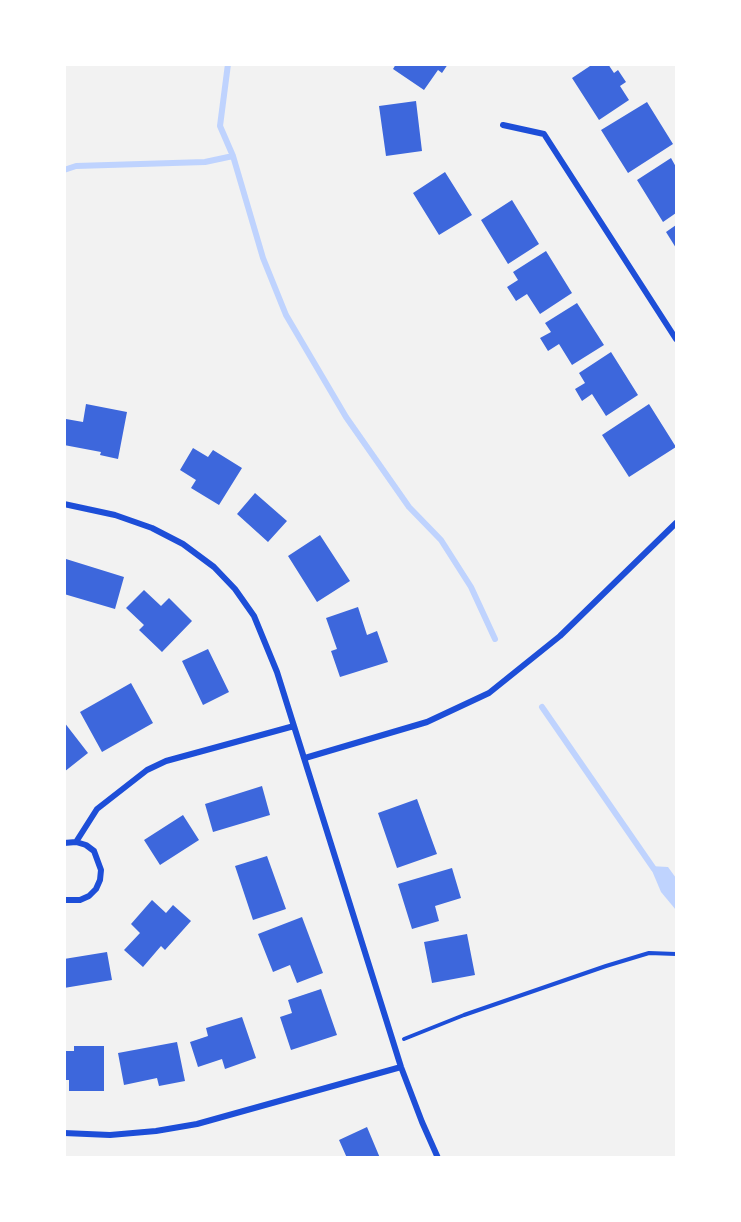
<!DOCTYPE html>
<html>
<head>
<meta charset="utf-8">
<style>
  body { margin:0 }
  #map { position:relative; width:741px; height:1222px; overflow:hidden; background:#f2f2f2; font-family:Barlow,sans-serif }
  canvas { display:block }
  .frame { position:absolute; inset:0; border:66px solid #fff; pointer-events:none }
</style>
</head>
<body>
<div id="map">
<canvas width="741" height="1222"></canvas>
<div class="frame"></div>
</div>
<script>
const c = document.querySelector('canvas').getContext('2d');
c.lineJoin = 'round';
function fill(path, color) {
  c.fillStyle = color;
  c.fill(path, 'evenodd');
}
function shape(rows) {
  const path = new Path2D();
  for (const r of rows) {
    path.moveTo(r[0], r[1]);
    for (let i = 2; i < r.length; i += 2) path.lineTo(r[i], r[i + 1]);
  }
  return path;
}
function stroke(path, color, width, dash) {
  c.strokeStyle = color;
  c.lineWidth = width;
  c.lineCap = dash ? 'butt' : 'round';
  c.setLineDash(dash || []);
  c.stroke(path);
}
const water = shape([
  [650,866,668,867,676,878,676,910,661,892]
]);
const stream = shape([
  [228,64,220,126,233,156,263,258,286,315,346,417,409,507,441,540,471,587,495,639],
  [64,170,76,166,205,162,233,156],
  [542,707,654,869]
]);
const building = shape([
  [396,64,448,64,442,73,438,70,424,90,393,69],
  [593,64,608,64,614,73,618,70,626,82,620,86,629,100,599,120,572,78],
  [416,101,422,151,386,156,379,106],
  [647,102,673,144,628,173,601,130],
  [671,158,676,167,676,213,663,222,637,180],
  [445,172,472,215,439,235,413,193],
  [512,200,539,244,508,264,481,220],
  [676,225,676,248,666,232],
  [546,251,572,293,540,314,527,294,516,301,507,287,518,280,513,272],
  [577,303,604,345,572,365,559,344,548,351,540,338,551,332,545,323],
  [611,352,638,395,606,416,592,394,582,401,575,389,585,383,579,373],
  [86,404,127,412,118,459,100,455,101,452,64,445,66,419,83,422],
  [649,404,676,447,629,477,602,435],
  [193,448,208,457,213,450,242,468,219,505,191,488,196,480,180,470],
  [255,493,287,521,268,542,237,514],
  [320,535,350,581,317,602,288,556],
  [66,559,124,577,115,609,64,594],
  [144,590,161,606,169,598,192,621,162,652,139,630,144,625,126,608],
  [358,607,367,635,377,631,388,662,340,677,331,651,337,649,326,618],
  [208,649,229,692,203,705,182,661],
  [131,683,153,723,102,752,80,712],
  [64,722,88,753,64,772],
  [262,786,270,815,213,832,205,804],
  [417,799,437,854,397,868,378,813],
  [183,815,199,840,160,865,144,840],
  [267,856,286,909,253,920,235,866],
  [452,868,461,898,435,906,439,921,412,929,398,884],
  [152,900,166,913,173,905,191,921,165,950,161,946,143,967,124,950,140,933,131,924],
  [302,917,323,973,297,983,290,965,273,972,258,934],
  [467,934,475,975,432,983,424,942],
  [107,952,112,980,64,988,64,959],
  [321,989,337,1035,291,1050,280,1017,292,1013,288,1000],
  [242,1017,256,1058,225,1069,222,1059,198,1067,190,1042,208,1036,206,1028],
  [177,1042,185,1081,159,1086,157,1078,124,1085,118,1053],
  [74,1046,104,1046,104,1091,69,1091,69,1080,64,1080,64,1051,74,1051],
  [367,1127,380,1158,347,1158,339,1140]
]);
const path = shape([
  [404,1039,464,1015,606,966,649,953,676,954]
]);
const minor = shape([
  [503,125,544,134,676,339],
  [64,504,115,515,152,528,183,544,214,567,235,589,254,616,277,672,401,1067,422,1122,438,1158],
  [305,758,427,722,489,693,560,636,676,523],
  [76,842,97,809,147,770,166,761,294,726],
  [64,843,76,842,86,845,94,851,101,870,100,880,96,889,89,896,80,900,64,900],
  [64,1133,110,1135,156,1131,197,1124,401,1067]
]);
fill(water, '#bfd3fe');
stroke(stream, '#bfd3fe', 6);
fill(building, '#3d67dc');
stroke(path, '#1d4ed8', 4);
stroke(minor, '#1d4ed8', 6);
</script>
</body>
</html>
